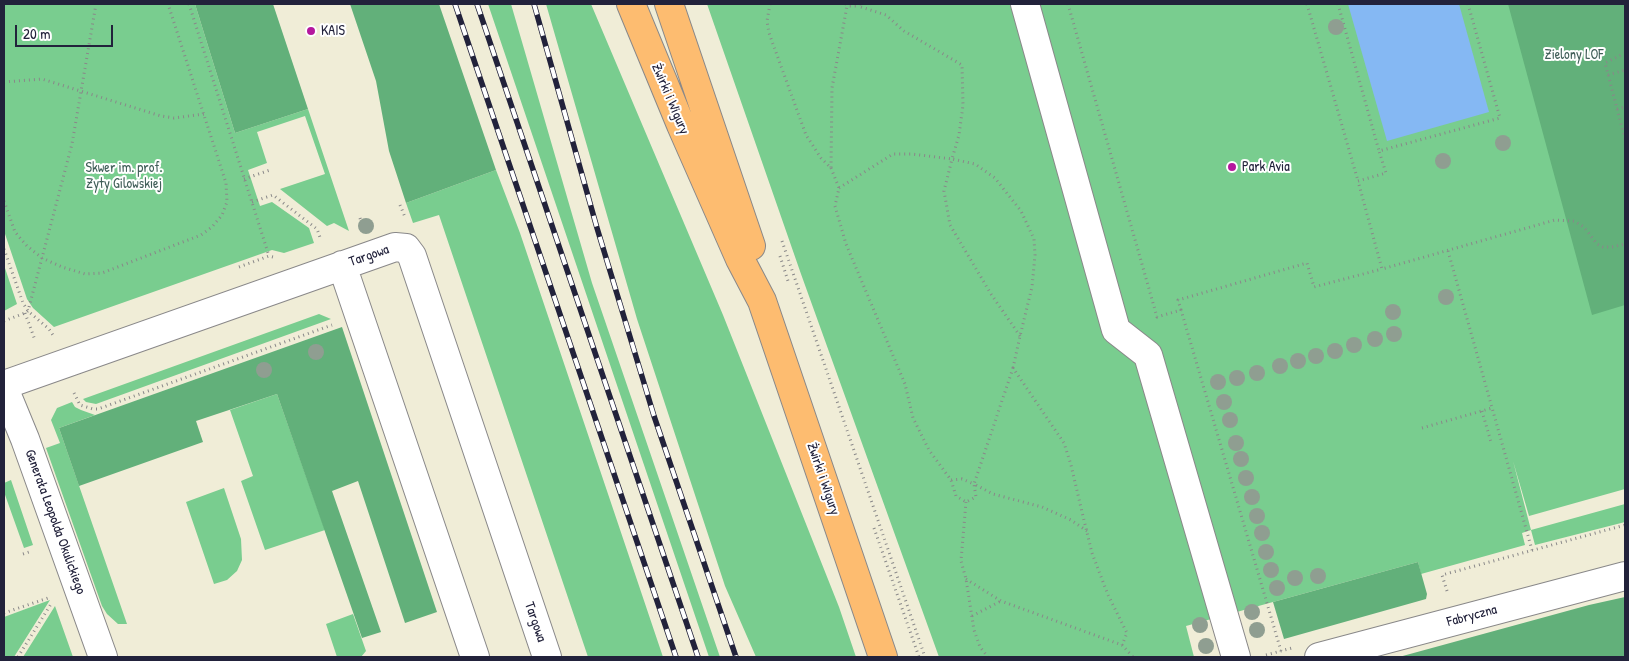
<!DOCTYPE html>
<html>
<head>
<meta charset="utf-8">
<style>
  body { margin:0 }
  #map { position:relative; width:1629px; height:661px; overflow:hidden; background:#f0edd7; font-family:"Patrick Hand",sans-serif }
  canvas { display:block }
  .frame { position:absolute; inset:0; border:5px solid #22223b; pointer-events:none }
  .scale { position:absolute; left:15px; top:25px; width:98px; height:22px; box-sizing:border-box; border:2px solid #22223b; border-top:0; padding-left:6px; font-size:15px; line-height:18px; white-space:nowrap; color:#22223b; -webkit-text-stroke:4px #fff; paint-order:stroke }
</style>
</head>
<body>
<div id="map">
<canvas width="1629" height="661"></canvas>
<div class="frame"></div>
<div class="scale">20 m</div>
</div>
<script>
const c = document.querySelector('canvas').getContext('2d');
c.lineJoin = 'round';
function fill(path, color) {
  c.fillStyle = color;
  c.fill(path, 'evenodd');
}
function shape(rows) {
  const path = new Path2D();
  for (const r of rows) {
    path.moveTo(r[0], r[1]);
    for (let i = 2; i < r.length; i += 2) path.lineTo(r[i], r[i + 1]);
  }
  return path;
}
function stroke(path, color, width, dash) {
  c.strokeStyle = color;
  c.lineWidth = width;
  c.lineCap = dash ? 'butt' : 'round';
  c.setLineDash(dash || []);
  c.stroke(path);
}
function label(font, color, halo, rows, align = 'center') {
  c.font = font + ' "Patrick Hand",sans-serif';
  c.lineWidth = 4;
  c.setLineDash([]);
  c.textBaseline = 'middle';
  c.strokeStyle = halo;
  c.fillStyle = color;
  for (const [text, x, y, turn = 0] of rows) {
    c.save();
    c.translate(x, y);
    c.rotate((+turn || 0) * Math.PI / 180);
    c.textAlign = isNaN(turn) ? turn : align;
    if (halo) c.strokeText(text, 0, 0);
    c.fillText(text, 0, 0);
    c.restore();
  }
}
const green = shape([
  [4,4,195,4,235,133,308,109,349,231,334,223,327,226,280,189,325,174,305,116,257,132,267,163,248,170,260,206,272,202,309,228,314,243,284,253,272,250,54,327,33,308,27,299,4,231],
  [488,4,511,4,592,283,720,657,709,657],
  [546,4,591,4,723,315,839,607,856,657,756,657,725,586,637,319],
  [707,4,1625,4,1625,489,1529,516,1513,461,1531,530,1625,504,1625,522,1535,545,1531,530,1522,533,1525,545,1421,574,1418,562,1186,626,1194,657,939,657,801,274],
  [496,170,520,233,663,657,588,657,439,215,413,223,406,203],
  [4,265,17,304,4,311],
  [319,314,331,319,96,404,86,402,83,399],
  [277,394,325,530,265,550,241,481,253,476,230,410],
  [72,402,75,407,81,410,95,415,59,428,127,624,118,624,107,614,102,606,46,448,60,443,51,420,57,408],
  [11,480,33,545,24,548,4,492,4,483],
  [224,488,241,539,242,560,237,571,227,580,214,584,186,502],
  [50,600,14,657,4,657,4,617],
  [55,606,73,657,23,657],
  [353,614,366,651,361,657,337,657,326,624]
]);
const forest = shape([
  [195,4,273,4,308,109,235,133],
  [350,4,439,4,496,170,406,203,389,151,376,81],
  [1508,4,1625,4,1625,305,1592,315],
  [342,327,437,612,405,623,358,481,332,491,381,632,362,638,277,394,196,421,203,442,79,486,59,428],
  [1418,562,1427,594,1426,599,1284,639,1273,602],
  [1625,597,1625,657,1399,657,1589,605]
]);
const water = shape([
  [1348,4,1459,4,1489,112,1387,141]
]);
const path = shape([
  [189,4,269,256],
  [770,4,767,21,769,33,806,135,821,158,831,168,832,88,847,6],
  [846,4,847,6,858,6,860,4],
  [1068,4,1157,317,1181,310,1281,651],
  [1307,4,1358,181],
  [1338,4,1379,151],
  [1468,4,1500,118,1379,151,1386,173,1358,181,1382,269,1555,220,1574,221,1584,227,1597,244,1603,247,1612,247,1625,244],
  [1625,53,1605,63,1625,139],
  [1608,75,1625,70],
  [4,82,42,79,161,116,174,118,204,114],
  [1617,109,1625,107],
  [831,168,839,188,835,206,846,244,905,384,913,418,929,450,951,480,956,496,966,502,976,497,974,484,962,479,951,480],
  [244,179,270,170],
  [839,188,893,154,912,154,952,159,959,135,963,105,962,65,904,31,886,15,858,6],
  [4,201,15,232,27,246,42,258,62,267,85,274,102,273,201,235,212,227,222,215,227,202,226,183,168,4],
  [252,202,273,195,317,229,321,240],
  [400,205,405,217],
  [360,218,363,228],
  [782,241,925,657],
  [4,249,23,303,28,311,49,329,53,335],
  [1448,251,1532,550],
  [780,256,788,281],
  [239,267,269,256,273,257],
  [1181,310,1178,300,1307,263,1314,287,1382,269],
  [25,313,35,340],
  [4,321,25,313,28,311,72,144,96,4],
  [1013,368,1020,336,1032,287,1035,255,1034,239,1021,211,995,178,975,164,952,159,944,191,950,225,991,294,1020,336],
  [74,393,80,405,93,409,98,409,332,325],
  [1482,411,1491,442],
  [1422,428,1492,408],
  [966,502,961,561,966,579,974,630,980,647,988,657],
  [874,528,919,657],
  [1087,531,1071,520,1042,507,993,494,974,484,1013,368,1064,443,1071,465,1082,512,1092,553,1108,595,1127,633,1122,645],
  [23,554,32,551],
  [966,579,1001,601,1122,645,1133,657],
  [1447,591,1442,575,1625,525],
  [4,613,51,597],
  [972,616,1001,601],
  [1266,655,1292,648],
  [18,657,51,604]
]);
const minor = shape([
  [1025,4,1116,330,1148,355,1236,657],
  [342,265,475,657],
  [4,385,395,247,406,248,412,256,547,657],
  [4,388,25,439,103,657],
  [1319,657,1625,576]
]);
const major = shape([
  [631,4,681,125,740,259,762,301,883,657],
  [669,4,751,246]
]);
const rail = shape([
  [455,4,676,657],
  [477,4,698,657],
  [534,4,597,228,654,416,736,657]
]);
const trees = [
  [1336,27],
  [1503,143],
  [1443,161],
  [366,226],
  [1446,297],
  [1393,312],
  [1394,334],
  [1375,339],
  [1354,345],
  [1335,351],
  [316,352],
  [1316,356],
  [1298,361],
  [1280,366],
  [264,370],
  [1257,373],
  [1237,378],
  [1218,382],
  [1224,402],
  [1230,420],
  [1236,443],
  [1241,459],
  [1246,478],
  [1252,497],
  [1257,516],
  [1262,533],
  [1266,552],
  [1271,570],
  [1318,576],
  [1295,578],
  [1277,588],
  [1252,612],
  [1200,625],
  [1257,630],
  [1206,646]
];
const markers = [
  [311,31,5,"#b5179e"],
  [1232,167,5,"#b5179e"]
];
const poiNames = [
  ["KAIS",321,31],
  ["Park Avia",1242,167]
];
const parkNames = [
  ["Zielony LOF",1574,55],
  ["Skwer im. prof.",124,168],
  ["Zyty Gilowskiej",124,184]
];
const streetNames = [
  ["Żwirki i Wigury",670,99,67],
  ["Targowa",369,256,-19],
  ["Żwirki i Wigury",823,479,71],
  ["Generała Leopolda Okulickiego",55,522,70],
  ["Fabryczna",1472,616,-15],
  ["Targowa",535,622,71]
];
fill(green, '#79cd8f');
fill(forest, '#62b07a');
fill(water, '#85b8f3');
stroke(minor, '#898889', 30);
stroke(major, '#898889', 30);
stroke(path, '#898889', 3, [1, 4]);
stroke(minor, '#fff', 28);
stroke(major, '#fdbc70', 28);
stroke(rail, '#22223b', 5.5);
stroke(rail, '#fff', 4, [11]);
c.fillStyle = '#8f9e91';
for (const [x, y] of trees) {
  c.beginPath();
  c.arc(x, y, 8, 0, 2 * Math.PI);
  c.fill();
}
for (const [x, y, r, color] of markers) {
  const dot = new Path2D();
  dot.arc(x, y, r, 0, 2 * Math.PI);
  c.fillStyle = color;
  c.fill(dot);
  stroke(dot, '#fff', 2);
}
label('14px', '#22223b', '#fff', poiNames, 'left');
label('14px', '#405e58', '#fff', parkNames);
label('14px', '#22223b', '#fff', streetNames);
</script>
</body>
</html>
